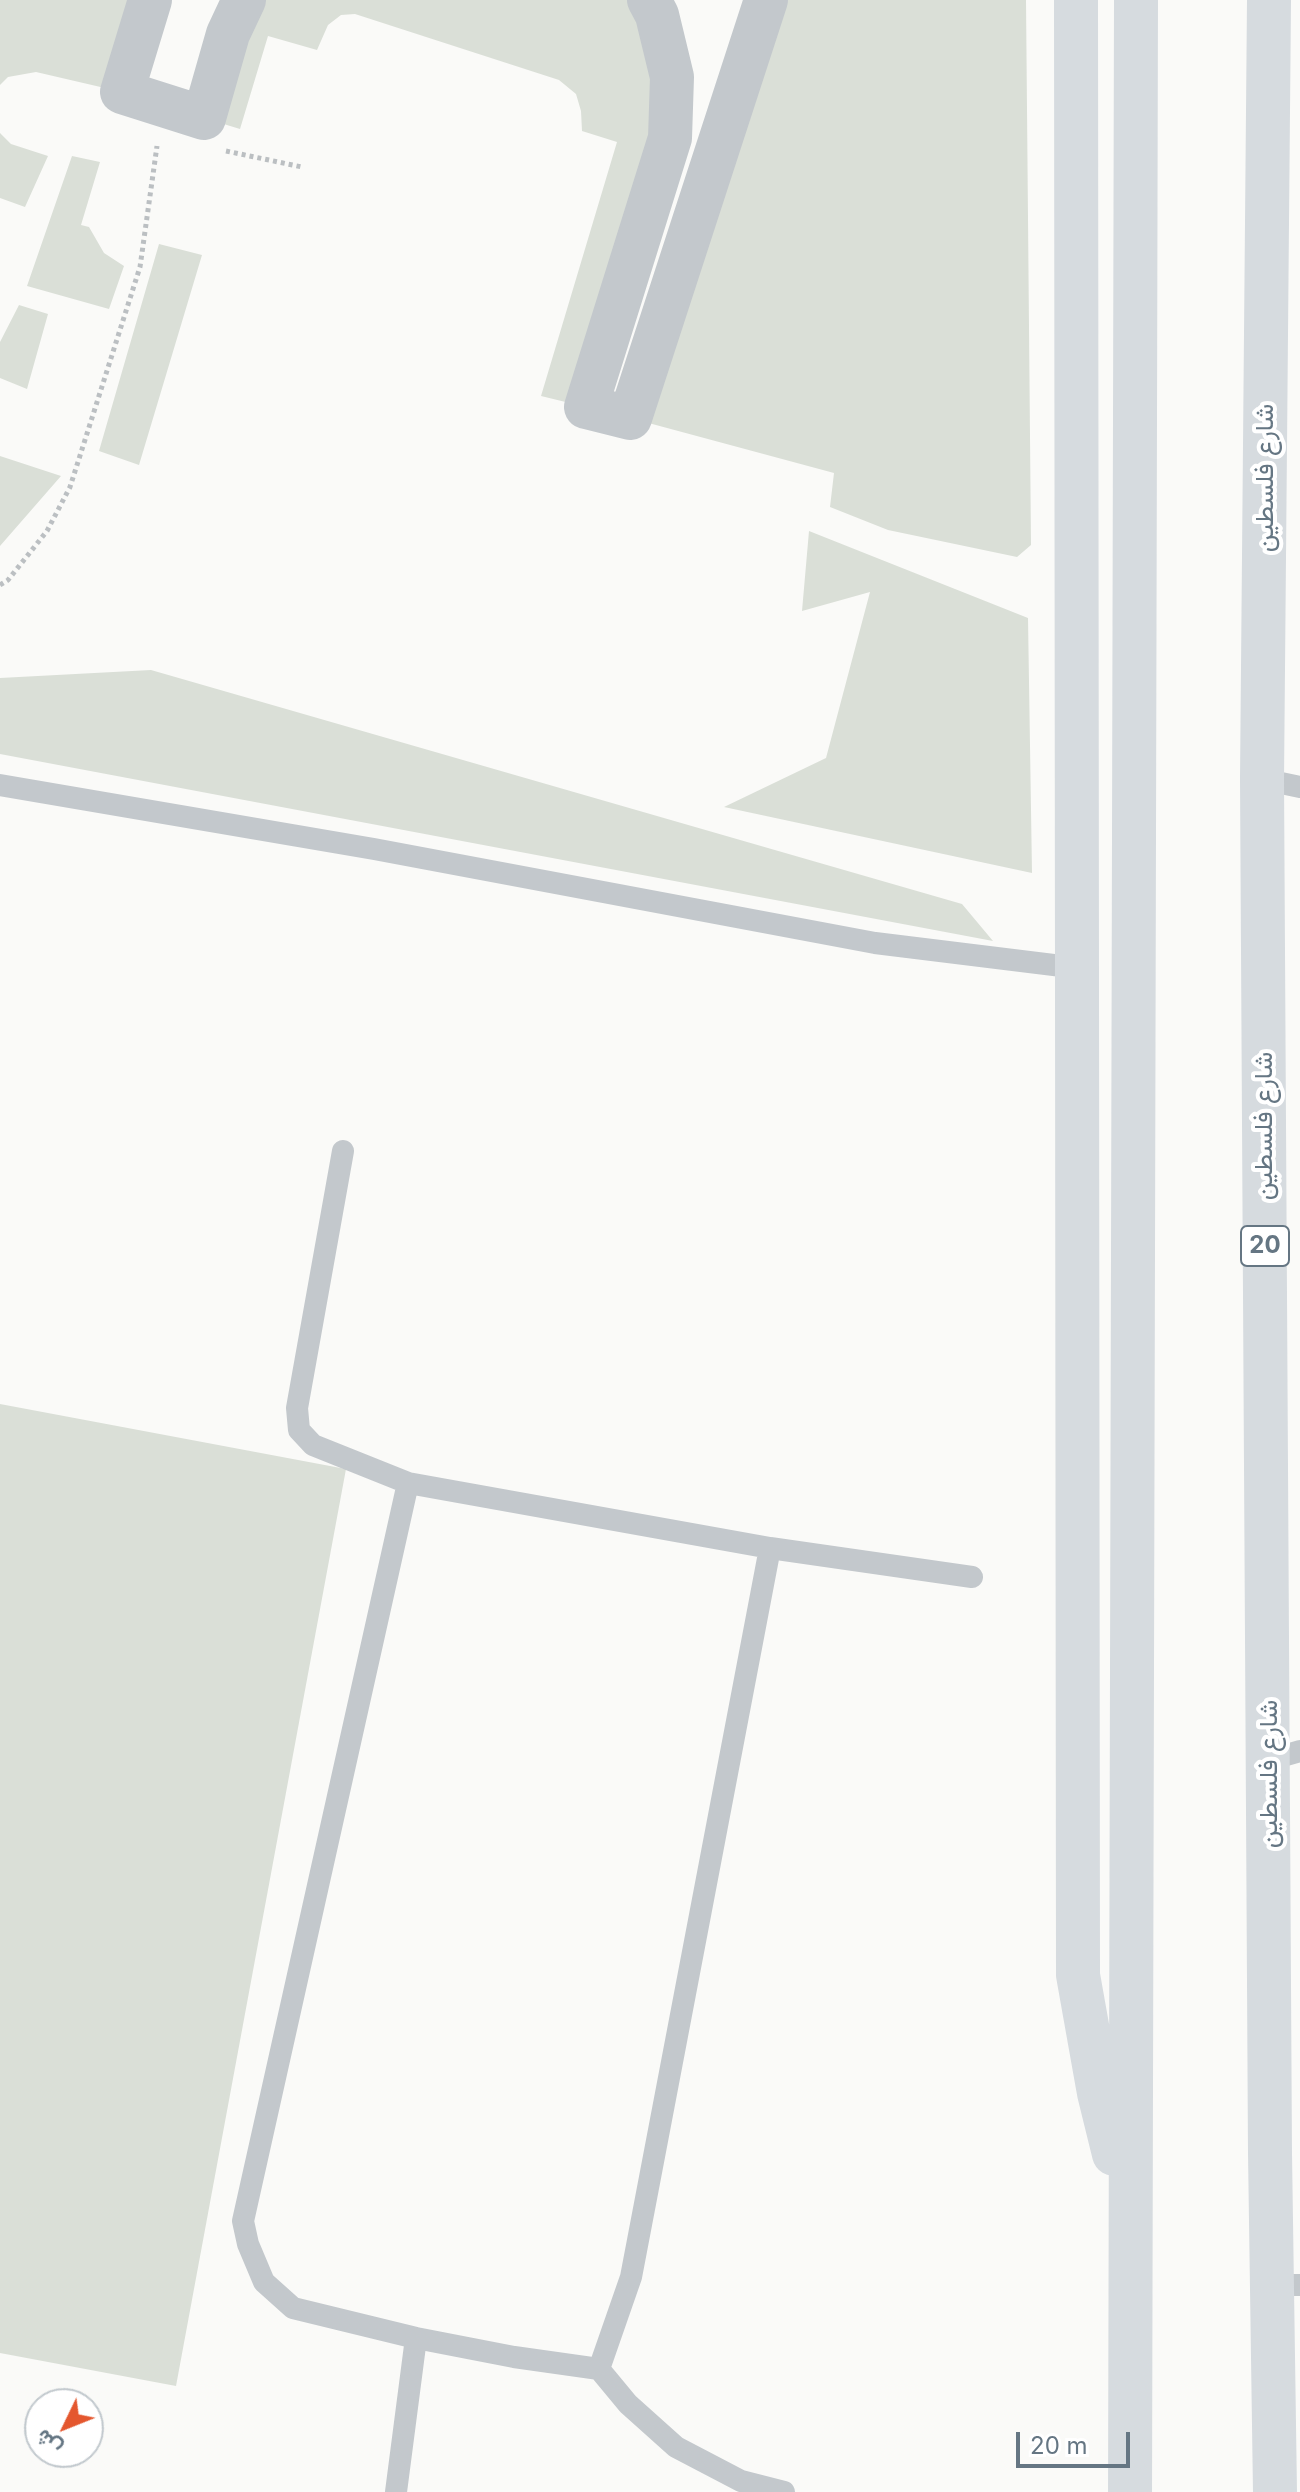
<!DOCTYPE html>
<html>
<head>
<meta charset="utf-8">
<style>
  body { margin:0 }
  #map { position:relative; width:1300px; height:2492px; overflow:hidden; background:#fafaf8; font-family:Inter,Vazirmatn,sans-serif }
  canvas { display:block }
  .north { position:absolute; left:24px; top:2388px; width:80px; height:80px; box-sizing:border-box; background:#fff; border:2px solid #c1c8cd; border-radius:50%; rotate:227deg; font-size:22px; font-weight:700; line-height:32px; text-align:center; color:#657683 }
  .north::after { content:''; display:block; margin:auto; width:28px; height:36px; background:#e4572e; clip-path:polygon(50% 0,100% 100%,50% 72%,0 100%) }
  .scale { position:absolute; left:1016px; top:2432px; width:114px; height:36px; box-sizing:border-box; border:4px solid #657683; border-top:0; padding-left:10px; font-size:24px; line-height:28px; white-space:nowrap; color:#657683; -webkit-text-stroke:6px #fff; paint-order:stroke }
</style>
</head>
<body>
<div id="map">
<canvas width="1300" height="2492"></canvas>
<div class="north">ش</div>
<div class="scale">20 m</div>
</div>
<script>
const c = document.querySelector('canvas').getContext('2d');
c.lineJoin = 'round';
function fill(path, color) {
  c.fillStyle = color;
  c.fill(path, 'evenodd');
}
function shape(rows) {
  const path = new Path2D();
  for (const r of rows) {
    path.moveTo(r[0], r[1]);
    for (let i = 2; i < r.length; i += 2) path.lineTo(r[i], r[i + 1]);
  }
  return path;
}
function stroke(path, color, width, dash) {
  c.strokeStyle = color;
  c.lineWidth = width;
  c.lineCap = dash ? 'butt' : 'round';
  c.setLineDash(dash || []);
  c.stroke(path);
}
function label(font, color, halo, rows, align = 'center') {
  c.font = font + ' Inter,Vazirmatn,sans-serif';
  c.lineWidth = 8;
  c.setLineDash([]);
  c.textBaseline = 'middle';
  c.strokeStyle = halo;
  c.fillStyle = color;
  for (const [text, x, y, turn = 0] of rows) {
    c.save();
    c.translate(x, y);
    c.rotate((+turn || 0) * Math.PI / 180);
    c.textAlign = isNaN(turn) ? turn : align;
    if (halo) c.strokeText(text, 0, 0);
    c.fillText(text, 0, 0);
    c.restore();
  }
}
const green = shape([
  [0,0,150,0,122,92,36,72,8,77,0,85],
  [244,0,649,0,672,77,586,407,541,396,617,142,582,131,581,111,576,94,559,80,355,14,341,15,328,25,317,50,268,36,240,129,204,118],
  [766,0,1026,0,1031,545,1017,557,888,530,830,507,834,473,630,418],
  [0,133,11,144,48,156,25,207,0,198],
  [72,156,100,162,81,225,89,227,104,253,124,266,109,309,27,286],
  [159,244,202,255,139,465,99,451],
  [19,305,48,314,27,389,0,378,0,342],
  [0,456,61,476,0,546],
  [809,531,1028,618,1032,873,724,807,826,758,870,592,802,611],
  [151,670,962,904,993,941,0,754,0,678],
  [0,1404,346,1469,176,2386,0,2353]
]);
const path = shape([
  [226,151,302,167],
  [0,585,8,580,47,531,70,487,140,267,157,146]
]);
const lane = shape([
  [1262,779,1300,787],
  [0,785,374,849,875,943,1078,968],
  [343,1151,297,1408,299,1430,313,1445,408,1483,770,1548,972,1577],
  [408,1483,243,2221,248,2244,264,2282,293,2308,416,2338,514,2357,599,2369,631,2277,770,1548],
  [1269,1760,1300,1751],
  [1272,2285,1300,2285],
  [599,2369,628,2404,676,2447,741,2481,784,2492],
  [396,2492,416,2338]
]);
const street = shape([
  [150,0,122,92,204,118,228,34,244,0],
  [649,0,657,15,672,77,670,138,586,407,630,418,766,0]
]);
const primary = shape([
  [1076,0,1078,1975,1099,2093,1114,2154],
  [1269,0,1262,779,1270,2153,1275,2492],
  [1130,2492,1136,0]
]);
const shields = [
  [1265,1246,48]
];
const shieldNames = [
  ["20",1265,1246]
];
const streetNames = [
  ["شارع فلسطين",1265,478,-90],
  ["شارع فلسطين",1264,1126,-90],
  ["شارع فلسطين",1269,1774,-90]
];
fill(green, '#dadfd7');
stroke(path, '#bbbfc2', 5, [4, 4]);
stroke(lane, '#c3c8cc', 22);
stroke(street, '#c3c8cc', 44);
stroke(primary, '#d6dbdf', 44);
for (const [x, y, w] of shields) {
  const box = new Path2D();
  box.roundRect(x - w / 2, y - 20, w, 40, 6);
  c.fillStyle = '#fff';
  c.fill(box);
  stroke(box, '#657683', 2);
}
label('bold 24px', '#657683', null, shieldNames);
label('26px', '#657683', '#fff', streetNames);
</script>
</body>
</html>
